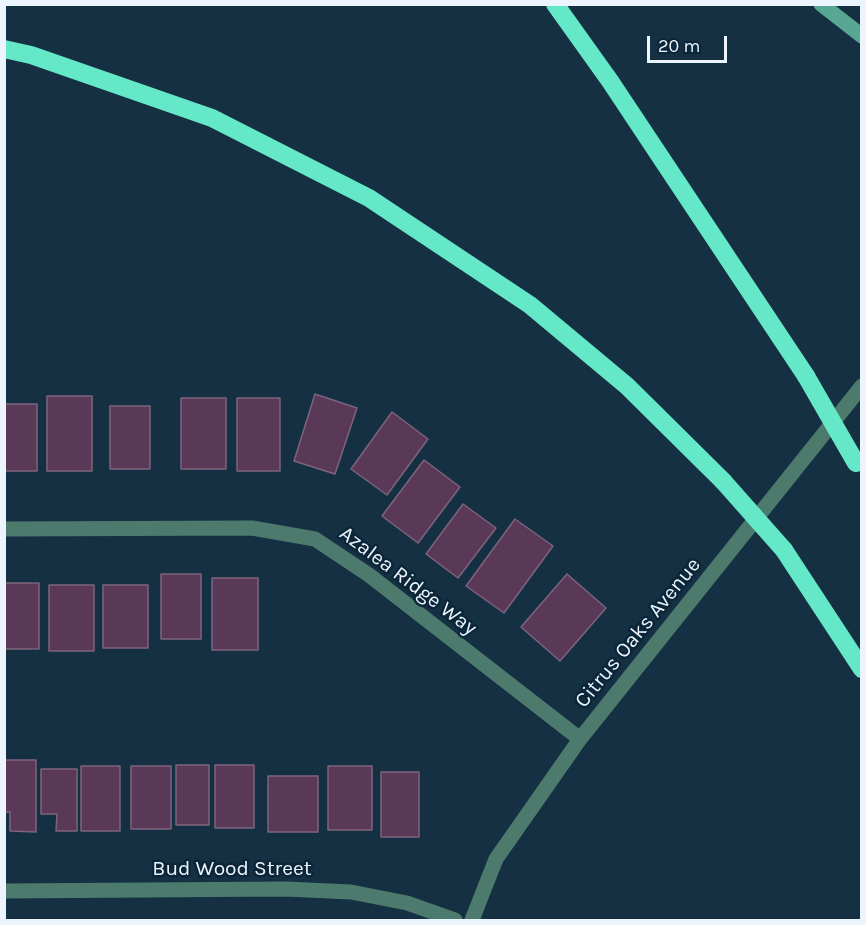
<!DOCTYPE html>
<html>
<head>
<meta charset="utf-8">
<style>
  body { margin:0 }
  #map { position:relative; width:866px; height:925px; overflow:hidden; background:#153043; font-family:Karla,sans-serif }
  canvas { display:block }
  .frame { position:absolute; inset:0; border:6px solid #ecf5fd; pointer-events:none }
  .scale { position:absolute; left:647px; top:36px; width:80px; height:27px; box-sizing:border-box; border:3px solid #ecf5fd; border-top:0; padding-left:8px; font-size:18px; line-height:21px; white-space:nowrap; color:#ecf5fd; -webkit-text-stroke:4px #0b2639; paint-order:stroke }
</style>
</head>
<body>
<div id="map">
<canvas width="866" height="925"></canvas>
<div class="frame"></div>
<div class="scale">20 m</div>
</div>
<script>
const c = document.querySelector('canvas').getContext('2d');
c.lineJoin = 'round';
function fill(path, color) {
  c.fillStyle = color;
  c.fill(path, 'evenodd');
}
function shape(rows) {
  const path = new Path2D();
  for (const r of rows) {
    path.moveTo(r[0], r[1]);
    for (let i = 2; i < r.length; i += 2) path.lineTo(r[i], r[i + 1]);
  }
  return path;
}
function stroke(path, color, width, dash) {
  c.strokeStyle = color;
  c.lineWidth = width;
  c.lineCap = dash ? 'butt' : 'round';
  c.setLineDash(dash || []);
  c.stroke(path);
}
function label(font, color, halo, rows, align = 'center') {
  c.font = font + ' Karla,sans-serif';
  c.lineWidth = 5;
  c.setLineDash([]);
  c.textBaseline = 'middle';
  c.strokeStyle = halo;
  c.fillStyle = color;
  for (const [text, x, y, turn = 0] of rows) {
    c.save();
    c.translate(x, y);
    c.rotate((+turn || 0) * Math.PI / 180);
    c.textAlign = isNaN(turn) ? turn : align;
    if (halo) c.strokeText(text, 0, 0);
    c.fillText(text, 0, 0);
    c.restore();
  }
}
const building = shape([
  [315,394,357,408,335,474,294,461,315,394],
  [47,396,92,396,92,471,47,471,47,396],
  [181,398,226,398,226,469,181,469,181,398],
  [237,398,280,398,280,471,237,471,237,398],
  [4,404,37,404,37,471,4,471,4,404],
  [110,406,150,406,150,469,110,469,110,406],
  [392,412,428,439,387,495,351,469,392,412],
  [424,460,460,487,418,543,382,516,424,460],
  [463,504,496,528,458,578,426,554,463,504],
  [515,519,553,546,504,613,466,586,515,519],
  [161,574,201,574,201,639,161,639,161,574],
  [567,574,606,608,560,661,521,627,567,574],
  [212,578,258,578,258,650,212,650,212,578],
  [4,583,39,583,39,649,4,649,4,583],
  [49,585,94,585,94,651,49,651,49,585],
  [103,585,148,585,148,648,103,648,103,585],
  [4,760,36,760,36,832,10,831,10,812,4,812,4,760],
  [176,765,209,765,209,825,176,825,176,765],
  [215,765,254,765,254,828,215,828,215,765],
  [81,766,120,766,120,831,81,831,81,766],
  [131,766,171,766,171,829,131,829,131,766],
  [328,766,372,766,372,830,328,830,328,766],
  [41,769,77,769,77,831,56,831,57,814,41,814,41,769],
  [381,772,419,772,419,837,381,837,381,772],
  [268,776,318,776,318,832,268,832,268,776]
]);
const minor = shape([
  [4,529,252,528,315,539,369,575,580,739],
  [4,891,286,889,351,892,407,903,455,920]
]);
const tertiary = shape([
  [472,920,496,859,580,739,862,386]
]);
const secondary = shape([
  [821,4,862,36]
]);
const motorway = shape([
  [555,4,610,81,806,376],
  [4,49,31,55,212,118,369,198,530,305,627,386,723,481],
  [784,550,862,669]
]);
const motorwayBridge = shape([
  [806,376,856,463],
  [723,481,784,550]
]);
const streetNames = [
  ["Azalea Ridge Way",408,581,37],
  ["Citrus Oaks Avenue",638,633,-51],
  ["Bud Wood Street",232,869]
];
fill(building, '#593957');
stroke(building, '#7d647c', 1.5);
stroke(minor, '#4c7b6e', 15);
stroke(tertiary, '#4c7b6e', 15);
stroke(secondary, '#58a792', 15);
stroke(motorway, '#65e8c7', 18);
stroke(motorwayBridge, '#65e8c7', 18);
label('21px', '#ecf5fd', '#0b2639', streetNames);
</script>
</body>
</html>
